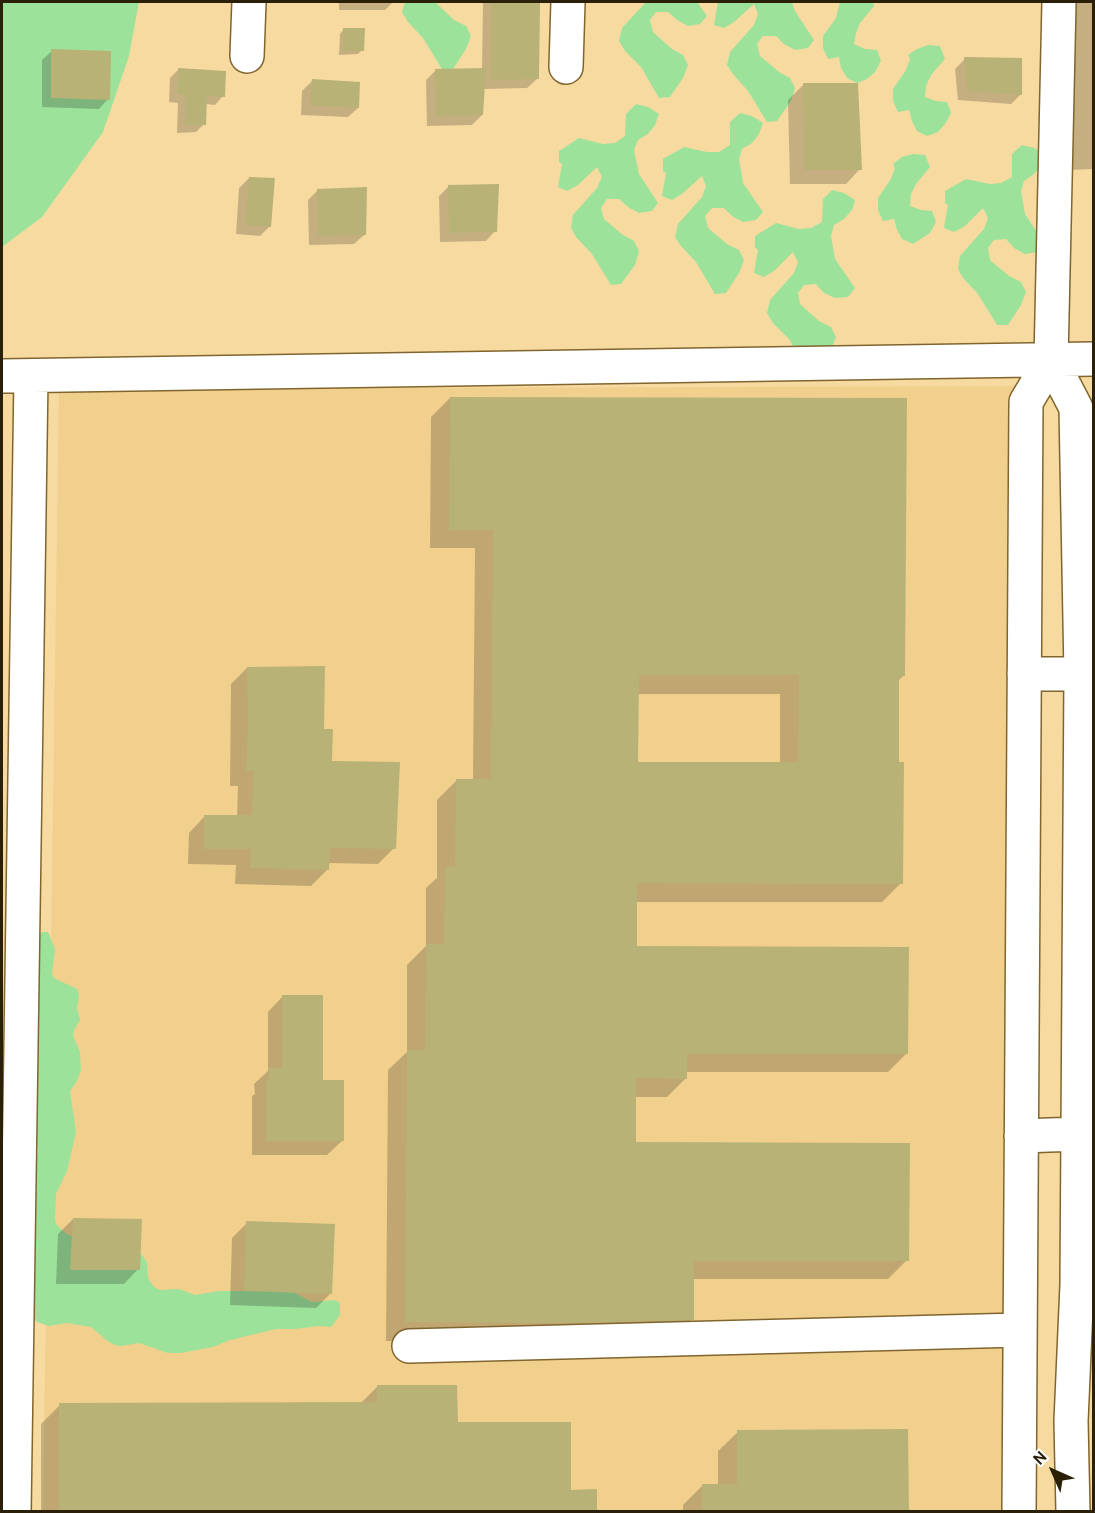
<!DOCTYPE html>
<html>
<head>
<meta charset="utf-8">
<style>
  body { margin:0 }
  #map { position:relative; width:1095px; height:1513px; overflow:hidden; background:#f7daa0; font-family:Cabin,sans-serif }
  canvas { display:block }
  .frame { position:absolute; inset:0; border:3px solid #2a1f07; pointer-events:none }
  .north { position:absolute; left:1023px; top:1441px; width:60px; height:60px; -webkit-text-stroke:4px #fff; paint-order:stroke; rotate:315deg; font-size:16px; font-weight:700; line-height:24px; text-align:center; color:#2a1f07 }
  .north::after { content:''; display:block; margin:auto; width:21px; height:27px; background:#2a1f07; clip-path:polygon(50% 0,100% 100%,50% 72%,0 100%) }
</style>
</head>
<body>
<div id="map">
<canvas width="1095" height="1513"></canvas>
<div class="frame"></div>
<div class="north">N</div>
</div>
<script>
const c = document.querySelector('canvas').getContext('2d');
c.lineJoin = 'round';
function fill(path, color) {
  c.fillStyle = color;
  c.fill(path, 'evenodd');
}
function shape(rows) {
  const path = new Path2D();
  for (const r of rows) {
    path.moveTo(r[0], r[1]);
    for (let i = 2; i < r.length; i += 2) path.lineTo(r[i], r[i + 1]);
  }
  return path;
}
function stroke(path, color, width, dash) {
  c.strokeStyle = color;
  c.lineWidth = width;
  c.lineCap = dash ? 'butt' : 'round';
  c.setLineDash(dash || []);
  c.stroke(path);
}
const built = shape([
  [1014,386,1002,1511,43,1512,59,389]
]);
const green = shape([
  [2,2,139,2,129,56,103,132,42,217,2,247],
  [405,2,435,2,454,20,466,26,471,36,466,49,453,69,442,69,423,38,408,22,402,12],
  [646,2,697,2,707,16,700,24,688,26,677,20,668,12,656,12,650,20,653,32,672,49,683,55,688,65,683,78,670,97,659,98,641,67,625,51,619,41,622,28],
  [718,2,792,2,795,11,814,40,808,48,795,50,784,44,776,36,763,36,757,44,760,56,779,72,790,78,795,88,791,101,777,121,767,122,748,91,733,74,727,65,730,52,754,25,758,14,754,4,734,22,724,28,714,25],
  [840,2,873,2,874,6,860,23,856,33,854,44,865,49,877,50,881,61,875,72,867,79,857,83,847,78,841,68,839,57,828,59,823,48,823,36,836,18],
  [928,45,940,46,945,59,931,75,926,86,925,97,936,101,947,102,951,113,945,124,938,132,927,136,917,131,912,121,909,110,898,112,893,101,893,89,906,70,910,59,908,55,917,49],
  [636,104,648,107,659,114,655,125,648,134,638,140,634,150,639,174,658,203,652,211,639,213,628,207,619,199,607,199,601,208,604,219,623,235,634,241,639,251,635,265,621,284,611,285,592,254,576,237,571,228,573,215,597,188,602,177,597,167,578,185,567,191,558,187,562,164,559,162,559,151,579,138,603,144,615,143,625,136,626,114],
  [740,113,752,116,763,123,759,134,752,143,742,149,739,159,743,183,763,212,756,220,743,222,732,216,724,208,712,208,705,216,708,228,727,244,739,250,744,260,739,273,726,293,715,294,696,262,681,246,675,237,678,224,702,197,706,186,702,176,682,194,672,200,662,196,666,173,663,171,663,159,684,147,707,152,719,152,730,145,730,122],
  [1022,145,1034,148,1045,155,1042,165,1034,174,1024,181,1021,191,1025,214,1045,244,1038,252,1025,254,1014,248,1006,239,994,240,988,248,990,260,1009,276,1021,282,1026,292,1021,305,1008,325,997,325,978,294,963,278,958,269,960,256,984,229,988,218,983,208,965,226,954,232,944,228,948,205,945,203,945,191,966,179,990,184,1001,183,1012,177,1012,154],
  [913,154,925,155,930,167,916,184,911,194,910,206,921,210,932,211,936,222,930,233,913,244,902,239,897,230,894,219,883,221,878,210,878,198,891,179,895,168,893,164,902,157],
  [832,190,844,193,855,200,852,210,844,219,834,225,831,236,835,259,855,288,848,297,835,298,824,293,816,284,804,285,798,293,800,304,819,321,831,327,836,337,831,350,807,370,789,339,773,323,767,313,770,300,794,273,798,262,793,252,774,271,764,277,754,273,758,250,755,247,755,236,776,223,799,229,811,228,822,222,823,199],
  [42,932,48,932,55,949,52,973,54,978,77,989,79,995,77,1008,80,1020,74,1030,73,1036,80,1052,81,1070,77,1081,70,1091,76,1132,67,1171,56,1194,55,1219,56,1224,64,1232,93,1248,139,1251,147,1262,148,1278,154,1287,160,1290,179,1289,195,1295,219,1291,291,1291,312,1302,335,1300,340,1303,340,1315,331,1327,319,1326,295,1329,276,1329,230,1340,213,1347,181,1353,168,1353,139,1343,121,1346,115,1345,109,1342,91,1327,67,1323,49,1326,37,1322,33,1318,30,1183,37,1159,38,1146,33,1127,36,954,39,936]
]);
const shadow = shape([
  [339,2,393,2,385,10,339,10],
  [483,2,539,2,537,79,527,88,483,89,482,115,472,125,427,126,426,80,436,70,482,69],
  [941,2,998,2,997,3],
  [1076,2,1094,2,1094,169,1069,170,1072,50,1076,47],
  [344,29,362,50,358,54,339,55,340,34],
  [52,51,108,99,99,109,42,107,42,60],
  [965,59,1021,94,1011,104,958,100,955,69],
  [178,70,223,96,215,105,205,104,204,124,196,132,177,133,178,103,169,102,170,78],
  [312,81,358,108,348,117,301,115,302,91],
  [803,85,860,169,846,184,790,184,788,100],
  [249,178,270,226,260,236,236,234,239,188],
  [449,186,495,231,486,241,440,242,439,196],
  [318,190,364,235,354,244,309,245,308,200],
  [450,398,904,675,898,681,897,764,901,883,882,902,636,902,635,947,907,1053,888,1072,686,1072,686,1078,667,1097,634,1097,634,1144,907,1260,888,1279,692,1279,692,1319,673,1338,560,1341,386,1341,388,1070,407,1052,407,965,426,946,426,888,437,878,437,800,457,780,473,780,475,548,430,548,431,417],
  [637,694,780,694,780,764,637,763],
  [247,668,323,730,331,762,394,848,378,864,328,863,327,870,311,886,235,884,236,865,188,864,189,833,204,817,237,816,238,786,230,786,231,684],
  [282,997,322,1082,342,1141,327,1155,252,1155,252,1096,255,1094,254,1084,268,1071,268,1012],
  [73,1219,138,1269,124,1284,56,1284,58,1234],
  [247,1223,330,1294,316,1308,230,1305,232,1238],
  [377,1387,456,1424,570,1491,596,1512,41,1512,41,1424,60,1405,361,1403],
  [738,1432,907,1512,683,1512,683,1505,702,1486,718,1485,718,1451]
]);
const building = shape([
  [491,2,540,2,539,79,491,80],
  [343,28,365,28,364,51,343,51],
  [51,49,111,51,110,100,51,98],
  [964,57,1022,58,1022,95,967,91],
  [178,68,226,71,225,97,207,96,206,125,185,125,185,95,177,94],
  [486,68,483,115,436,117,435,69],
  [312,79,360,82,359,108,310,105],
  [803,83,858,83,862,170,804,170],
  [249,177,275,178,271,227,245,225],
  [499,184,497,232,449,233,448,185],
  [367,187,366,235,318,236,317,189],
  [450,397,907,398,905,676,899,676,899,762,904,762,903,884,637,883,637,946,909,947,908,1054,687,1054,687,1079,636,1078,636,1142,910,1143,909,1261,694,1261,694,1320,580,1323,405,1322,407,1050,425,1050,426,944,444,944,445,867,455,867,456,779,491,779,493,530,449,530],
  [639,675,799,675,798,762,638,762],
  [325,666,324,729,333,729,332,761,400,762,396,849,330,848,329,870,250,868,251,849,204,849,204,815,252,815,253,771,246,771,248,727,247,667],
  [282,995,323,995,323,1080,344,1080,344,1141,266,1141,266,1080,269,1080,268,1068,282,1068],
  [73,1218,142,1219,140,1270,70,1270],
  [246,1221,335,1224,332,1294,244,1291],
  [377,1385,457,1385,458,1422,571,1422,571,1490,597,1489,597,1512,59,1512,59,1403,377,1402],
  [908,1429,909,1512,702,1512,702,1484,737,1484,737,1430]
]);
const minor = shape([
  [1059,2,1051,360,1076,408,1081,674,1077,1285,1071,1421,1073,1512],
  [247,56,249,2],
  [566,67,568,2],
  [2,376,1094,359],
  [1024,674,1094,674],
  [1021,1136,1078,1134],
  [409,1346,1019,1330],
  [14,1512,31,377],
  [1019,1512,1026,402,1051,360]
]);
fill(built, '#f1d08e');
fill(green, '#9ce29a');
fill(shadow, '#0003');
fill(building, '#b8b276');
stroke(minor, '#80652e', 36);
stroke(minor, '#fff', 33);
</script>
</body>
</html>
